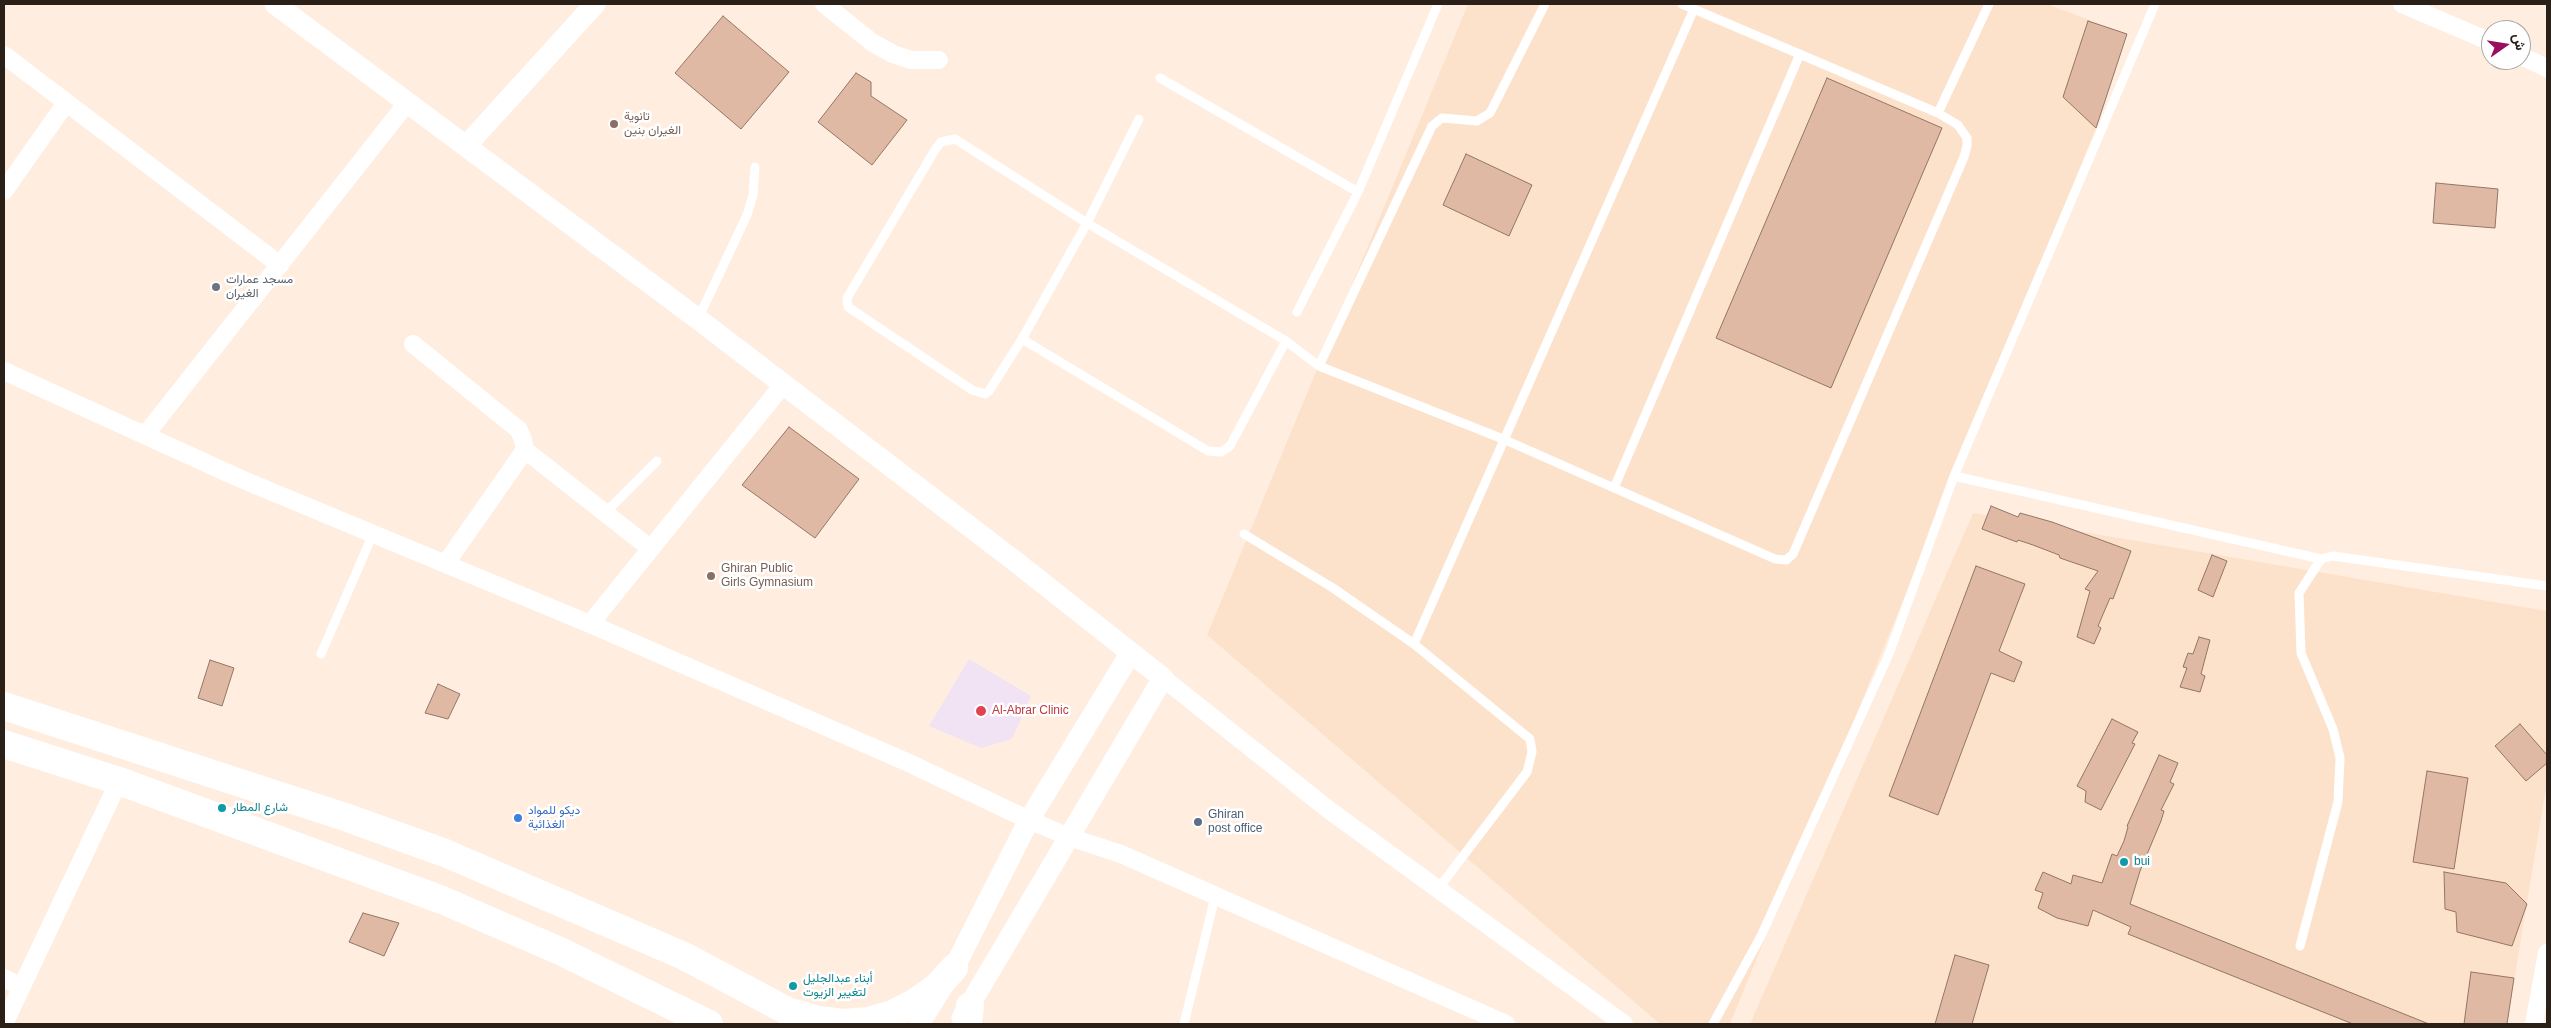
<!DOCTYPE html>
<html>
<head>
<meta charset="utf-8">
<style>
  body { margin:0 }
  #map { position:relative; width:2551px; height:1028px; overflow:hidden; background:#ffeee0; font-family:Helvetica,Vazirmatn,sans-serif }
  canvas { display:block }
  .frame { position:absolute; inset:0; border:5px solid #2a2017; pointer-events:none }
  .north { position:absolute; left:2481px; top:20px; width:50px; height:50px; box-sizing:border-box; background:#fff; border:1px solid #aaa6a2; border-radius:50%; rotate:77deg; font-size:14px; font-weight:700; line-height:20px; text-align:center; color:#2a2017 }
  .north::after { content:''; display:block; margin:auto; width:18px; height:22px; background:#9b0e5d; clip-path:polygon(50% 0,100% 100%,50% 72%,0 100%) }
</style>
</head>
<body>
<div id="map">
<canvas width="2551" height="1028"></canvas>
<div class="frame"></div>
<div class="north">ش</div>
</div>
<script>
const c = document.querySelector('canvas').getContext('2d');
c.lineJoin = 'round';
function fill(path, color) {
  c.fillStyle = color;
  c.fill(path, 'evenodd');
}
function shape(rows) {
  const path = new Path2D();
  for (const r of rows) {
    path.moveTo(r[0], r[1]);
    for (let i = 2; i < r.length; i += 2) path.lineTo(r[i], r[i + 1]);
  }
  return path;
}
function stroke(path, color, width, dash) {
  c.strokeStyle = color;
  c.lineWidth = width;
  c.lineCap = dash ? 'butt' : 'round';
  c.setLineDash(dash || []);
  c.stroke(path);
}
function label(font, color, halo, rows, align = 'center') {
  c.font = font + ' Helvetica,Vazirmatn,sans-serif';
  c.lineWidth = 5;
  c.setLineDash([]);
  c.textBaseline = 'middle';
  c.strokeStyle = halo;
  c.fillStyle = color;
  for (const [text, x, y, turn = 0] of rows) {
    c.save();
    c.translate(x, y);
    c.rotate((+turn || 0) * Math.PI / 180);
    c.textAlign = isNaN(turn) ? turn : align;
    if (halo) c.strokeText(text, 0, 0);
    c.fillText(text, 0, 0);
    c.restore();
  }
}
const built = shape([
  [1468,4,2047,4,2127,34,2096,128,1730,1024,1660,1024,1207,635],
  [1973,513,2547,611,2547,782,2507,1024,1750,1024]
]);
const medical = shape([
  [969,659,1031,696,1012,739,981,748,929,726]
]);
const building = shape([
  [723,16,789,72,741,129,675,73,723,16],
  [2088,21,2127,34,2096,128,2063,97,2088,21],
  [856,73,871,82,871,96,907,120,872,165,818,122,856,73],
  [1827,78,1942,128,1831,388,1716,338,1827,78],
  [1466,154,1532,185,1509,236,1443,205,1466,154],
  [2436,183,2498,189,2495,228,2433,223,2436,183],
  [789,427,859,479,815,538,742,485,789,427],
  [1991,506,2018,517,2020,513,2052,522,2131,551,2113,599,2110,598,2098,626,2101,628,2094,644,2077,637,2090,591,2085,589,2098,571,2060,558,2059,555,2033,545,2018,540,2017,542,1982,529,1991,506],
  [2212,555,2227,561,2213,597,2198,590,2212,555],
  [1976,566,2025,584,1999,651,2022,662,2014,682,1991,673,1938,815,1889,796,1976,566],
  [2199,637,2210,640,2201,674,2205,676,2200,692,2180,687,2187,668,2183,667,2188,653,2193,654,2199,637],
  [210,660,234,668,222,706,198,698,210,660],
  [438,684,460,694,448,719,425,713,438,684],
  [2112,719,2138,732,2132,743,2135,744,2101,810,2085,802,2086,791,2077,786,2112,719],
  [2520,724,2547,755,2547,763,2526,781,2495,746,2520,724],
  [2159,755,2178,763,2170,782,2174,784,2161,810,2164,811,2161,821,2140,871,2130,904,2429,1024,2353,1024,2128,934,2131,927,2093,910,2088,926,2057,918,2038,908,2043,893,2035,890,2043,872,2071,884,2073,875,2102,883,2112,854,2117,856,2124,841,2128,827,2127,826,2159,755],
  [2427,771,2468,778,2454,869,2413,862,2427,771],
  [2444,872,2506,883,2527,904,2512,946,2457,932,2456,912,2445,909,2444,872],
  [363,913,399,923,384,956,349,942,363,913],
  [1955,955,1989,965,1972,1024,1935,1024,1955,955],
  [2471,972,2514,978,2507,1024,2464,1024,2471,972]
]);
const service = shape([
  [1160,78,1358,192,1297,312],
  [1938,113,1989,4],
  [1139,119,1087,223,1022,339,989,391,985,394,972,390,848,307,847,298,935,150,941,142,955,139,1087,223,1286,341,1319,366,1503,439,1775,559,1786,560,1793,554,1964,157,1967,146,1967,138,1958,125,1938,113,1682,4],
  [1358,192,1438,4],
  [698,319,747,215,753,195,755,167],
  [1022,339,1208,451,1221,452,1230,446,1286,341],
  [1319,366,1432,126,1442,118,1477,121,1490,113,1545,4],
  [1954,476,2321,559],
  [1614,488,1800,54],
  [605,513,657,461],
  [1244,534,1333,588,1414,644,1530,739,1532,752,1527,772,1438,889],
  [1414,644,1694,9],
  [321,654,373,534],
  [2300,946,2338,802,2340,758,2333,729,2301,653,2299,593,2321,559,2333,556,2547,586],
  [1184,1024,1215,897],
  [1713,1024,1761,936,1889,654,1954,476,2155,4]
]);
const minor = shape([
  [824,4,873,43,893,54,911,60,939,60],
  [2402,4,2491,42],
  [4,55,280,265],
  [2521,56,2547,68],
  [4,191,66,103],
  [413,344,519,430,523,440,525,450,446,563],
  [4,371,241,479,590,624,909,763,1029,820,1069,837,1121,854,1506,1024],
  [146,434,407,103],
  [525,450,651,549],
  [590,624,782,386],
  [1163,678,1329,810,1624,1024],
  [4,978,21,987],
  [4,1024,119,781],
  [2534,1024,2547,953]
]);
const tertiary = shape([
  [275,4,698,319,1016,562,1163,678,962,1018],
  [466,146,595,4],
  [919,1024,954,968,1029,820,1130,654]
]);
const primary = shape([
  [4,706,345,817,445,853,684,956,812,1024],
  [4,744,119,781,442,900,560,951,709,1024],
  [794,1013,818,1020,843,1023,869,1021,893,1014,916,1002,937,987,954,968],
  [968,1024,970,1006]
]);
const markers = [
  [614,124,5,"#8d6e63"],
  [216,287,5,"#6b7280"],
  [711,576,5,"#8d6e63"],
  [981,711,6,"#e0444e"],
  [222,808,5,"#0f9aa8"],
  [518,818,5,"#3f7fe0"],
  [1198,822,5,"#5c6f8a"],
  [2124,862,5,"#0f9aa8"],
  [793,986,5,"#0f9aa8"]
];
const educationNames = [
  ["تانوية",624,117],
  ["الغيران بنين",624,131],
  ["Ghiran Public",721,569],
  ["Girls Gymnasium",721,583]
];
const worshipNames = [
  ["مسجد عمارات",226,280],
  ["الغيران",226,294]
];
const healthNames = [
  ["Al-Abrar Clinic",992,711]
];
const cultureNames = [
  ["شارع المطار",232,808],
  ["bui",2134,862],
  ["أبناء عبدالجليل",803,979],
  ["لتغيير الزيوت",803,993]
];
const shopNames = [
  ["ديكو للمواد",528,811],
  ["الغذائية",528,825]
];
const serviceNames = [
  ["Ghiran",1208,815],
  ["post office",1208,829]
];
fill(built, '#fde2cb');
fill(medical, '#f1e2f4');
fill(building, '#e0b9a4');
stroke(building, '#937666', 1);
stroke(service, '#fff', 9);
stroke(minor, '#fff', 18);
stroke(tertiary, '#fff', 21);
stroke(primary, '#fff', 28);
for (const [x, y, r, color] of markers) {
  const dot = new Path2D();
  dot.arc(x, y, r, 0, 2 * Math.PI);
  c.fillStyle = color;
  c.fill(dot);
  stroke(dot, '#fff', 2);
}
label('12px', '#785e54', '#fff', educationNames, 'left');
label('12px', '#5b616d', '#fff', worshipNames, 'left');
label('12px', '#be3a42', '#fff', healthNames, 'left');
label('12px', '#0d838f', '#fff', cultureNames, 'left');
label('12px', '#366cbe', '#fff', shopNames, 'left');
label('12px', '#4e5e75', '#fff', serviceNames, 'left');
</script>
</body>
</html>
